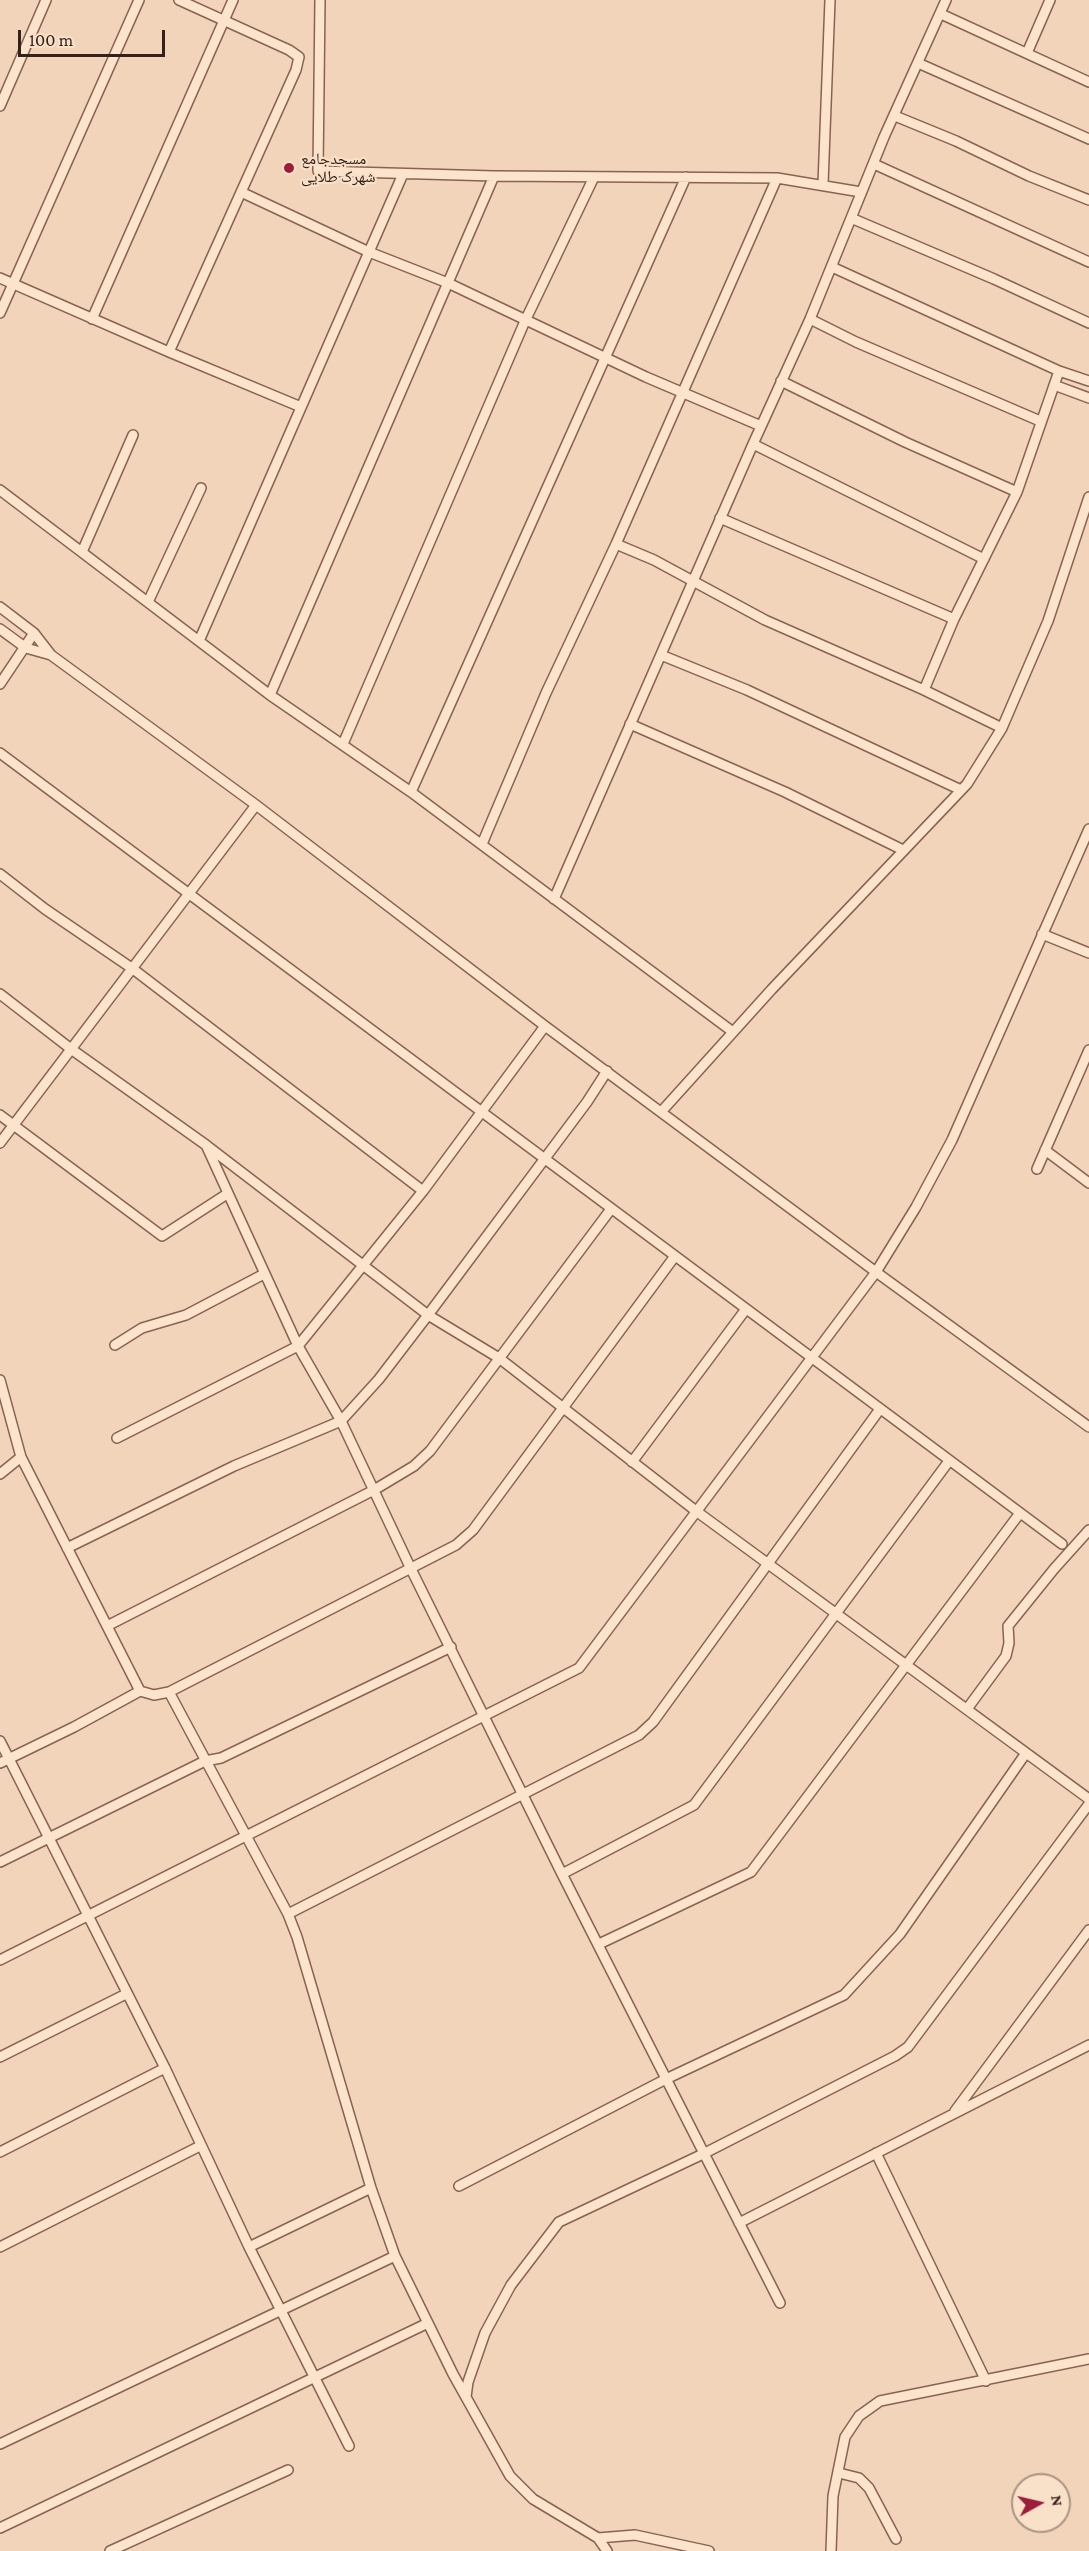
<!DOCTYPE html>
<html>
<head>
<meta charset="utf-8">
<style>
  body { margin:0 }
  #map { position:relative; width:1089px; height:2551px; overflow:hidden; background:#f1d4b9; font-family:"Crimson Pro",serif }
  canvas { display:block }
  .north { position:absolute; left:1011px; top:2473px; width:60px; height:60px; box-sizing:border-box; background:#f8e0c9; border:2px solid #aa9483; border-radius:50%; rotate:82deg; font-size:16px; font-weight:700; line-height:24px; text-align:center; color:#362119 }
  .north::after { content:''; display:block; margin:auto; width:21px; height:27px; background:#9b1f3b; clip-path:polygon(50% 0,100% 100%,50% 72%,0 100%) }
  .scale { position:absolute; left:18px; top:30px; width:147px; height:27px; box-sizing:border-box; border:3px solid #362119; border-top:0; padding-left:8px; font-size:18px; line-height:21px; white-space:nowrap; color:#362119; -webkit-text-stroke:4px #f8e0c9; paint-order:stroke }
</style>
</head>
<body>
<div id="map">
<canvas width="1089" height="2551"></canvas>
<div class="north">N</div>
<div class="scale">100 m</div>
</div>
<script>
const c = document.querySelector('canvas').getContext('2d');
c.lineJoin = 'round';
function shape(rows) {
  const path = new Path2D();
  for (const r of rows) {
    path.moveTo(r[0], r[1]);
    for (let i = 2; i < r.length; i += 2) path.lineTo(r[i], r[i + 1]);
  }
  return path;
}
function stroke(path, color, width, dash) {
  c.strokeStyle = color;
  c.lineWidth = width;
  c.lineCap = dash ? 'butt' : 'round';
  c.setLineDash(dash || []);
  c.stroke(path);
}
function label(font, color, halo, rows, align = 'center') {
  c.font = font + ' "Crimson Pro","Noto Naskh Arabic",serif';
  c.lineWidth = 4.5;
  c.setLineDash([]);
  c.textBaseline = 'middle';
  c.strokeStyle = halo;
  c.fillStyle = color;
  for (const [text, x, y, turn = 0] of rows) {
    c.save();
    c.translate(x, y);
    c.rotate((+turn || 0) * Math.PI / 180);
    c.textAlign = isNaN(turn) ? turn : align;
    if (halo) c.strokeText(text, 0, 0);
    c.fillText(text, 0, 0);
    c.restore();
  }
}
const street = shape([
  [320,0,318,171,494,176,777,178,861,192],
  [941,14,1089,82],
  [1027,53,1050,0],
  [918,63,1089,139],
  [0,106,46,0],
  [895,116,956,141,1029,176,1089,200],
  [874,164,1089,262],
  [823,184,830,0],
  [241,192,369,252,448,283,646,377,761,426],
  [851,218,994,279,1089,323],
  [832,267,1059,371,1089,381],
  [0,278,169,352,301,407],
  [0,313,139,0],
  [92,319,233,0],
  [810,319,856,342,1040,421],
  [169,352,296,70,299,57,289,50,179,0],
  [781,381,905,442,1017,492],
  [1054,385,1089,398],
  [753,444,984,559],
  [0,490,270,695,411,792,733,1032],
  [720,518,954,619],
  [616,544,654,560,765,620,924,690,1002,728],
  [82,552,133,435],
  [148,602,201,488],
  [0,607,34,633,51,655,256,805,545,1026,876,1272,1089,1427],
  [0,629,26,648,51,655],
  [199,641,403,174],
  [661,655,747,690,961,790],
  [0,684,34,633],
  [924,690,954,619,1017,492,1059,371],
  [270,695,494,176],
  [630,724,785,792,903,850],
  [343,744,525,321,594,177],
  [0,753,1062,1544],
  [411,792,686,177],
  [482,844,546,693,616,544,777,178],
  [0,874,45,909,133,969,423,1191],
  [554,899,753,444,810,319,884,137,946,0],
  [1042,934,1089,953],
  [0,994,71,1049,206,1145,298,1346,341,1421,411,1569,562,1874,780,2303],
  [661,1112,772,989,967,784,1002,728,1048,621,1089,497],
  [0,1115,162,1236,227,1194],
  [0,1143,256,805],
  [206,1145,428,1315,499,1358,696,1511,1089,1799],
  [1045,1150,1089,1183],
  [1037,1169,1089,1050],
  [115,1345,142,1328,186,1315,264,1274],
  [0,1380,21,1457,140,1691,154,1695,169,1692,288,1914,297,1937,371,2188,395,2256,453,2374,510,2476,533,2499,598,2538,607,2551],
  [117,1438,298,1346,423,1191,545,1026],
  [632,1462,746,1309],
  [0,1474,21,1457],
  [67,1548,234,1466,341,1421,379,1379,428,1315,587,1102,607,1071],
  [107,1626,374,1490,414,1466,430,1451,611,1209],
  [169,1692,456,1545,473,1530,675,1256],
  [967,1709,1006,1656,1009,1643,1008,1626,1054,1569,1089,1530],
  [0,1741,165,2068,249,2247,349,2446],
  [0,1763,74,1727,140,1691],
  [0,1862,205,1761,221,1758,451,1647],
  [562,1874,694,1805,949,1461],
  [288,1914,639,1735,653,1722,880,1409],
  [599,1944,751,1872,1020,1513],
  [0,1960,579,1668,876,1272,916,1207,952,1140,1089,829],
  [0,2057,126,1994],
  [955,2111,1089,1930],
  [0,2152,165,2068],
  [876,2153,986,2381],
  [459,2186,666,2079,844,1995,900,1934,1026,1753],
  [739,2223,1089,2045],
  [0,2247,200,2146],
  [249,2247,371,2188],
  [466,2397,468,2382,485,2333,511,2285,559,2222,703,2154,895,2056,908,2047,1089,1804],
  [0,2444,395,2256],
  [839,2473,859,2478,869,2488,896,2539],
  [0,2528,428,2323],
  [598,2538,635,2535,709,2551],
  [110,2551,288,2470],
  [831,2551,833,2496,845,2437,859,2416,880,2401,1089,2359]
]);
const markers = [
  [289,168,6,"#9b1f3b"]
];
const poiNames = [
  ["مسجدجامع",301,159],
  ["شهرک طلایی",301,177]
];
stroke(street, '#886353', 12);
stroke(street, '#fbe3cc', 9);
for (const [x, y, r, color] of markers) {
  const dot = new Path2D();
  dot.arc(x, y, r, 0, 2 * Math.PI);
  c.fillStyle = color;
  c.fill(dot);
  stroke(dot, '#f8e0c9', 2);
}
label('16px', '#362119', '#f8e0c9', poiNames, 'left');
</script>
</body>
</html>
